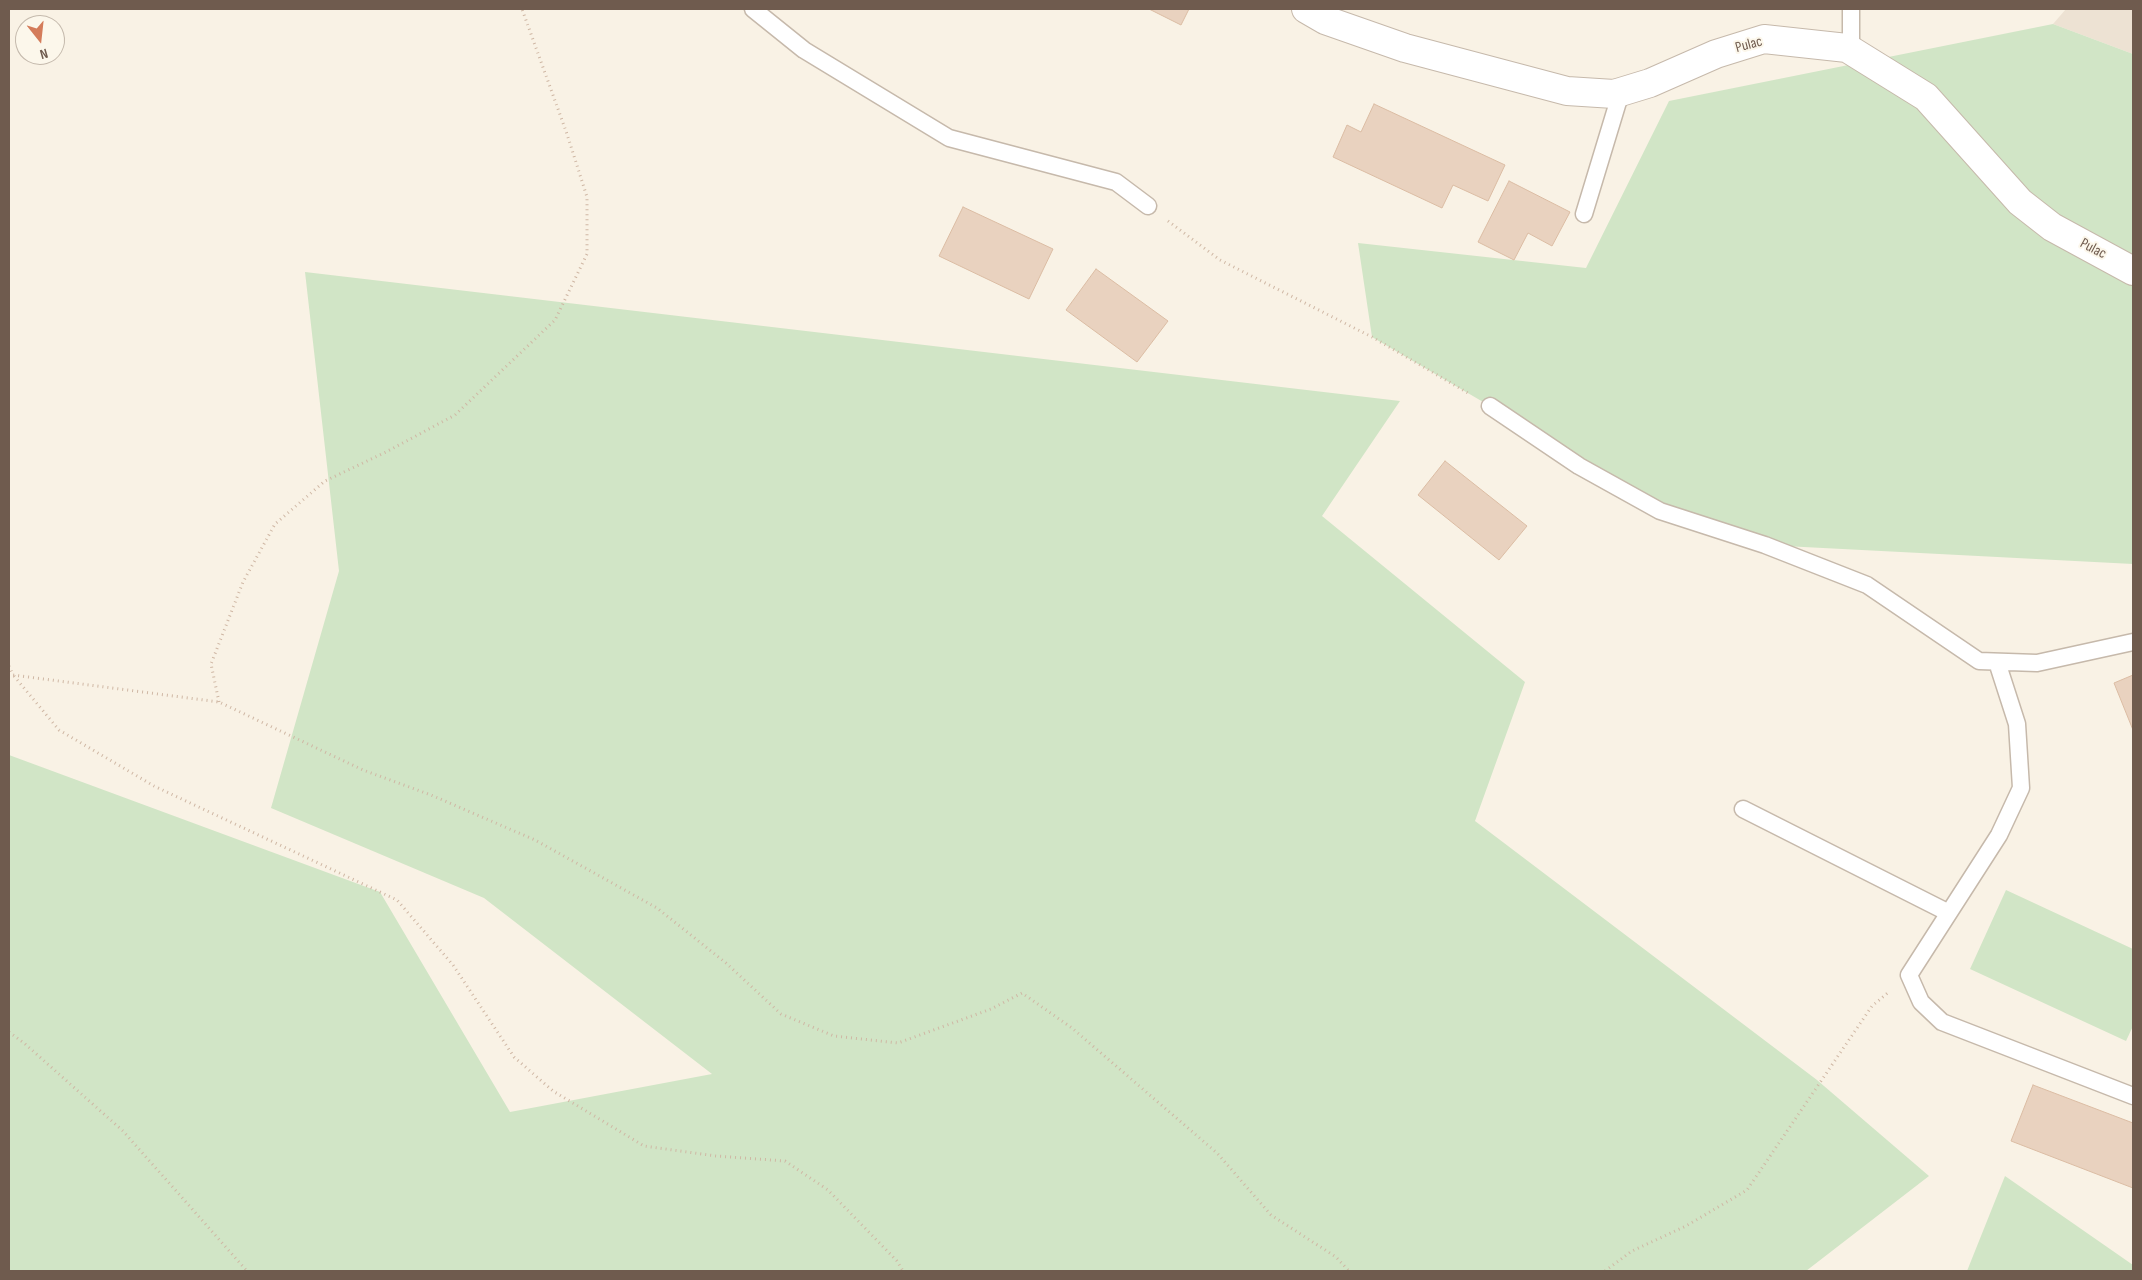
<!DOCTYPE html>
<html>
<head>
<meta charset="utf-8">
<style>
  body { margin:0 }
  #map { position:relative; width:2142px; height:1280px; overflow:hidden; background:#f9f2e5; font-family:"Sofia Sans Condensed",sans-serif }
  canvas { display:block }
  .frame { position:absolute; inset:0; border:10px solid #6f5b4e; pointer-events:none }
  .north { position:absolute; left:15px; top:15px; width:50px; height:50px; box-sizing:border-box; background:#fcf7eb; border:1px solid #c4b9ac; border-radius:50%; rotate:164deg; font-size:14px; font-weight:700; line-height:20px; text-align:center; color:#6f5b4e }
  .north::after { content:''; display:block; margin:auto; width:18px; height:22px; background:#d47c5a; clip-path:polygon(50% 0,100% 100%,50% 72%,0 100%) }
</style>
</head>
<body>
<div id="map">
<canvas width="2142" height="1280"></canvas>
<div class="frame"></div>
<div class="north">N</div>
</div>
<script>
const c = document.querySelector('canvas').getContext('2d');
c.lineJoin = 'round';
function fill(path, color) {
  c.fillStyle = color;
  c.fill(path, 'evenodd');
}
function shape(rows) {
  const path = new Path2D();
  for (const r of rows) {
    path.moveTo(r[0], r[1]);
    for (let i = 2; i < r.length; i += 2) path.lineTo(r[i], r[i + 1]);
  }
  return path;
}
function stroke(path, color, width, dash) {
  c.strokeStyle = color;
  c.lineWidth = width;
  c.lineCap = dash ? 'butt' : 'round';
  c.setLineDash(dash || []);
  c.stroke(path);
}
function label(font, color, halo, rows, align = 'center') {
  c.font = font + ' "Sofia Sans Condensed",sans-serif';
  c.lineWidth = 4;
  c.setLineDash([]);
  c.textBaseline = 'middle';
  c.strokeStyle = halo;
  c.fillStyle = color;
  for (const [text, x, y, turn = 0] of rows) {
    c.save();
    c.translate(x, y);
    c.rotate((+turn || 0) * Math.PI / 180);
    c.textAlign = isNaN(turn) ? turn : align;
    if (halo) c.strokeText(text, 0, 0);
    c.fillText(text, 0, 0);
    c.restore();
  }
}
const residential = shape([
  [2066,9,2133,9,2133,54,2053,24]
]);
const green = shape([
  [2053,24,2133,54,2133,564,1765,545,1660,511,1490,406,1372,337,1358,243,1586,268,1669,101],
  [305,272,1400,401,1322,516,1525,682,1475,821,1817,1080,1929,1176,1806,1271,9,1271,9,755,380,892,510,1112,712,1074,484,898,271,808,339,571],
  [2006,890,2133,949,2133,1026,2126,1041,1970,969],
  [2005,1176,2133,1265,2133,1271,1967,1271]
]);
const building = shape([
  [1149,9,1189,9,1181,25,1149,9],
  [1374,104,1505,165,1488,201,1453,185,1442,208,1333,157,1347,125,1361,132,1374,104],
  [1509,181,1570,212,1552,246,1528,233,1514,260,1478,242,1509,181],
  [963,207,1053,249,1029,299,939,256,963,207],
  [1096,269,1168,321,1137,362,1066,310,1096,269],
  [1445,461,1527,526,1499,560,1418,495,1445,461],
  [2133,675,2133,730,2114,683,2133,675],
  [2033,1085,2133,1123,2133,1188,2011,1141,2033,1085]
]);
const path = shape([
  [1168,221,1220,260,1372,337,1468,393],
  [9,666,13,675,219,702,363,770,431,795,535,840,657,908,726,963,781,1014,834,1036,898,1043,991,1009,1022,993,1072,1028,1217,1153,1271,1215,1336,1257,1349,1271],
  [14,676,59,730,154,786,397,900,453,965,514,1057,553,1091,644,1146,716,1156,785,1161,828,1190,897,1261,903,1271],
  [219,702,211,664,243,582,275,524,325,481,386,452,455,415,555,320,587,254,587,197,567,134,522,9],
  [9,1032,24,1043,123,1131,247,1271],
  [1605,1271,1632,1251,1686,1226,1747,1190,1872,1006,1890,991]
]);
const lane = shape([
  [753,9,804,50,949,138,1116,182,1148,206],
  [1851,9,1851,51],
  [1584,214,1621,92],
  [1490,406,1579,466,1660,511,1765,545,1867,585,1979,661,2037,663,2133,642],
  [1997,662,2017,724,2021,788,1999,835,1909,975,1921,1002,1942,1022,2133,1096],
  [1743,809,1949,913]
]);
const street = shape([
  [1306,9,1325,20,1405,48,1567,91,1614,94,1650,83,1716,54,1764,39,1847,48,1926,97,2020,202,2052,227,2133,271]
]);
const streetNames = [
  ["Pulac",1749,45,-15],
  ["Pulac",2093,249,28]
];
fill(residential, '#ede2d3');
fill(green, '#d1e5c6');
fill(building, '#e9d2bf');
stroke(building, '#dbbca3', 1);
stroke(lane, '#c6b9ab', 19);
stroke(street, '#c6b9ab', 30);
stroke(path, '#cfb7a4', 3, [1, 4]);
stroke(lane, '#fff', 16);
stroke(street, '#fff', 28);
label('15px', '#6f5b4e', '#fcf7eb', streetNames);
</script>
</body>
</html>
